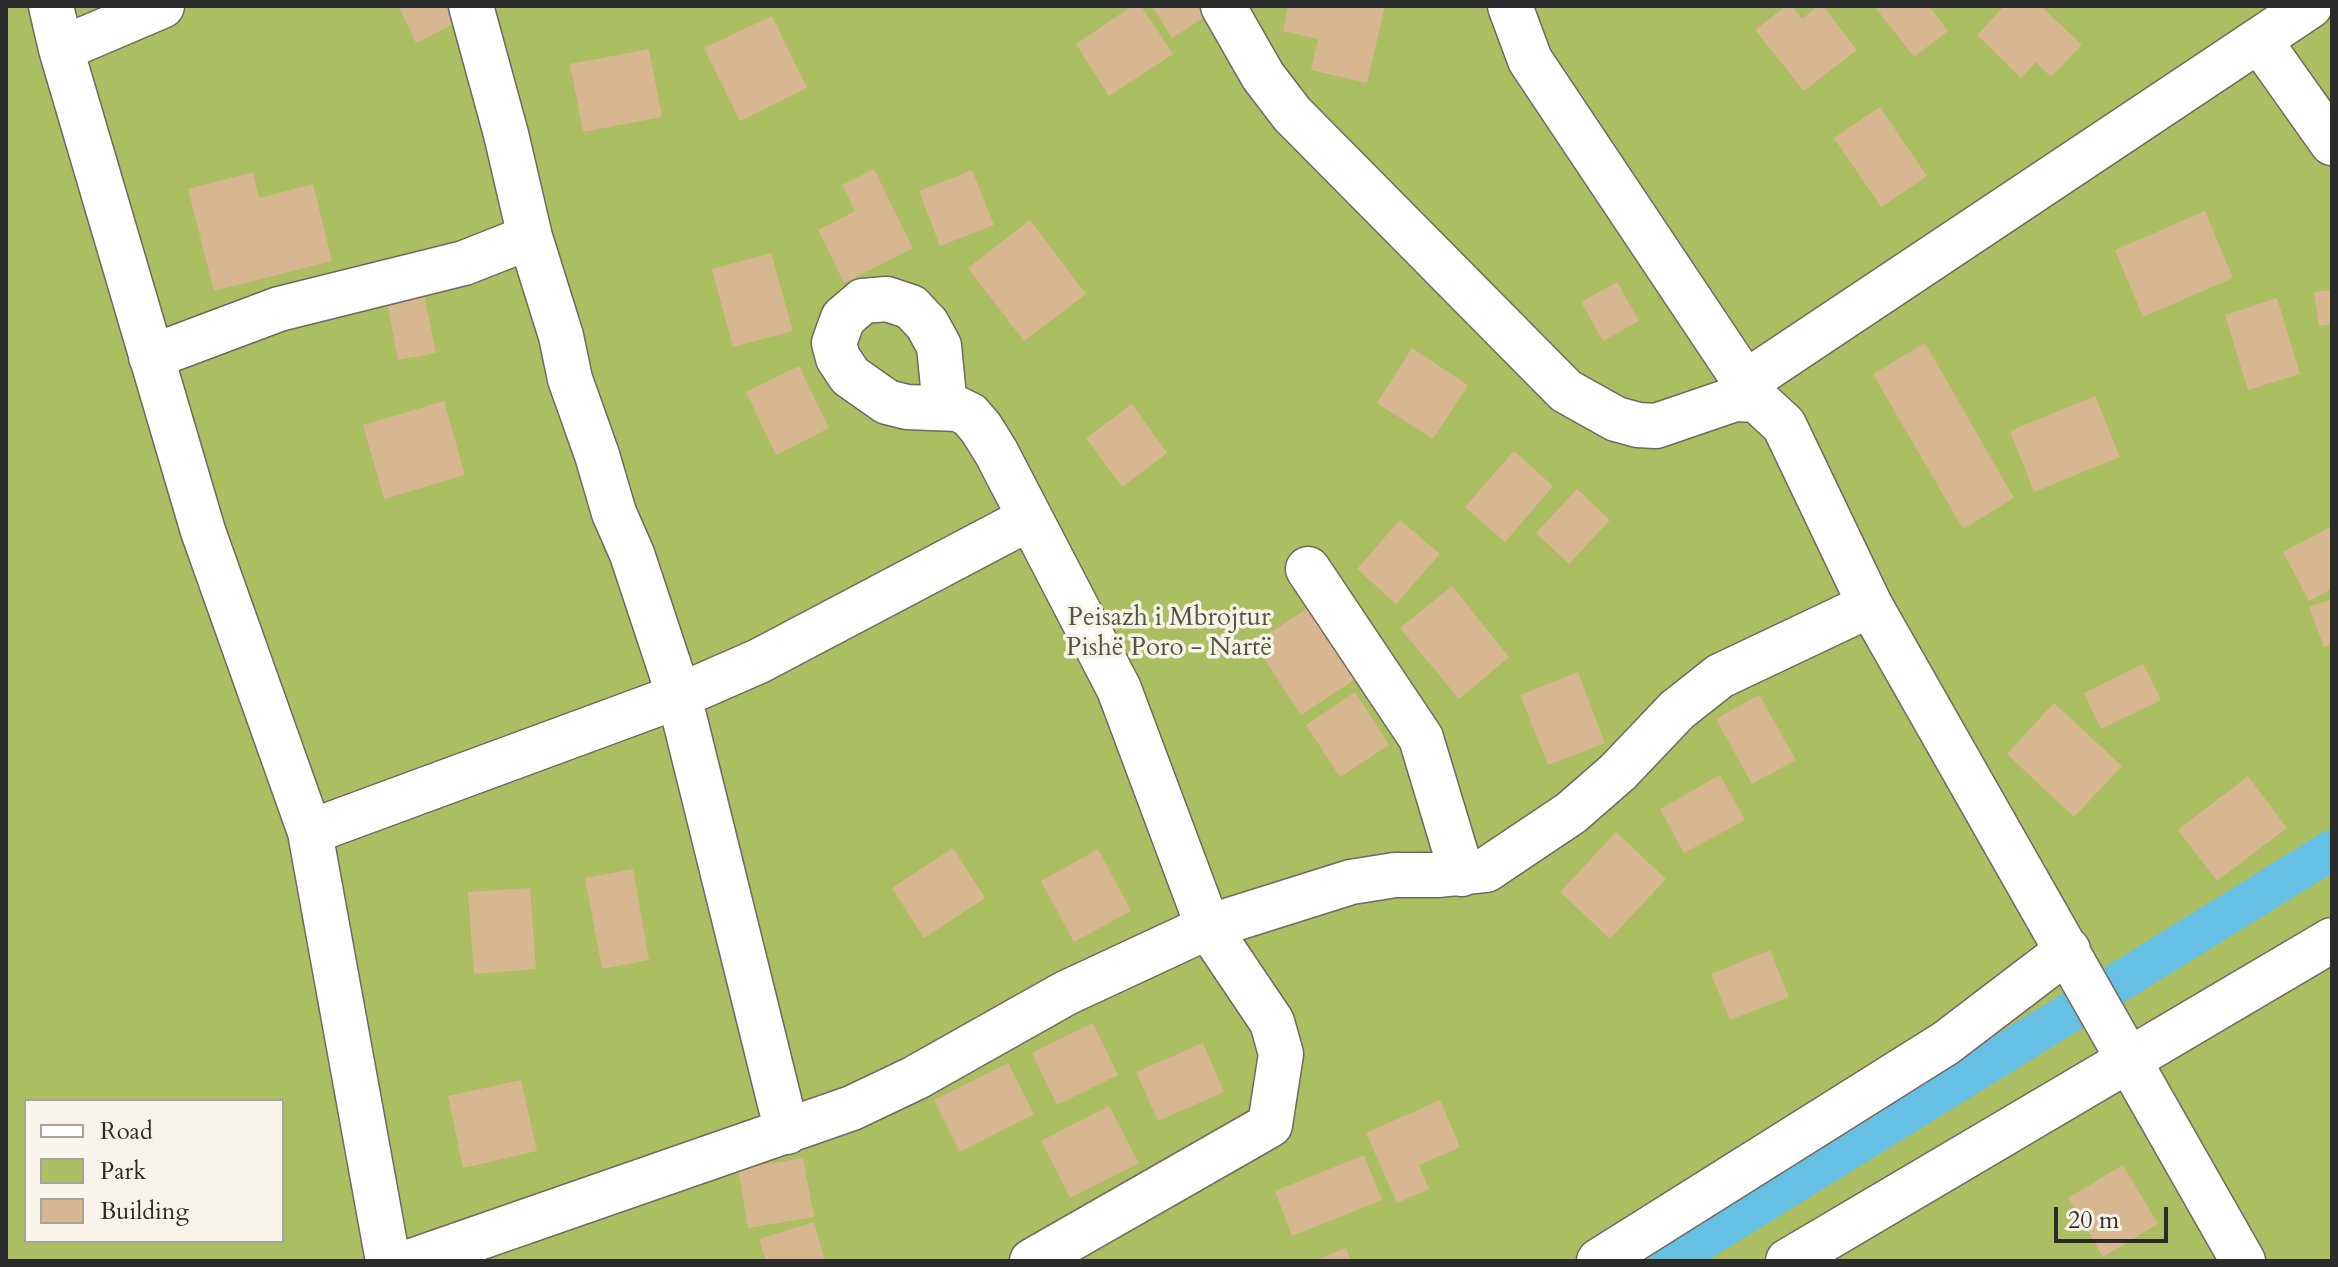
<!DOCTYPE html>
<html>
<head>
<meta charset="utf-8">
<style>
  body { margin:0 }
  #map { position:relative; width:2338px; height:1267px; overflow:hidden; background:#f0dbb9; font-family:Cardo,serif }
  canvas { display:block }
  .frame { position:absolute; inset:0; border:8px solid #2b2b2b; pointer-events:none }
  .legend { position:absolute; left:24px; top:1099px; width:260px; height:144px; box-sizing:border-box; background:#f7f3e8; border:2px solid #a5a39c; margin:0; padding:10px 14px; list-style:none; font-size:24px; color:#2b2b2b }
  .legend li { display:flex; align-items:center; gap:16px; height:40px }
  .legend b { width:40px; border:2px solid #a5a39c }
  .scale { position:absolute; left:2054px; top:1207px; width:114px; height:36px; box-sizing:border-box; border:4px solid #2b2b2b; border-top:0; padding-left:10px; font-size:24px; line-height:28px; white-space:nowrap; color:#2b2b2b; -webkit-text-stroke:6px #f7f3e8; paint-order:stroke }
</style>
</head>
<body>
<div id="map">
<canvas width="2338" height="1267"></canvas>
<div class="frame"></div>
<ul class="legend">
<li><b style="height:10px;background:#fff"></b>Road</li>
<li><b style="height:22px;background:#abbe61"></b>Park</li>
<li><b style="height:22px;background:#d7b790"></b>Building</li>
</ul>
<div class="scale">20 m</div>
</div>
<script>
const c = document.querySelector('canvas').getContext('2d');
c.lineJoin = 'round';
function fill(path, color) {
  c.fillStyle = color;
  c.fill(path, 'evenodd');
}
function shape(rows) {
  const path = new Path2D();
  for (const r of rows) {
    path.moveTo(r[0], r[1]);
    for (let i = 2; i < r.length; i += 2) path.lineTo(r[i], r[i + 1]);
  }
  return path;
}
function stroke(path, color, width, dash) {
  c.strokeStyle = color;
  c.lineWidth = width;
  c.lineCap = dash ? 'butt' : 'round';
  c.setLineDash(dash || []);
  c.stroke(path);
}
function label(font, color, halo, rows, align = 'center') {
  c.font = font + ' Cardo,serif';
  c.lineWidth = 7;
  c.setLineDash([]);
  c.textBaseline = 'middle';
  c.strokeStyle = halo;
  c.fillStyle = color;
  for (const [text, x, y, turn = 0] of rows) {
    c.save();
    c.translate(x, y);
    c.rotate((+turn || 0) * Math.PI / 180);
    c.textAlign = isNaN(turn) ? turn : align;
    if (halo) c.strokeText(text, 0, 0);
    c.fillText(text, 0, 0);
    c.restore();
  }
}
const green = shape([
  [6,6,2332,6,2332,1261,6,1261],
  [26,1101,282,1101,282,1241,26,1241]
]);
const canal = shape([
  [1669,1261,2332,850]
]);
const building = shape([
  [398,6,451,6,459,21,416,43],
  [1132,6,1141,6,1173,54,1109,96,1076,44],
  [1152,6,1207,6,1211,13,1172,38],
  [1288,6,1385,6,1367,83,1311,70,1318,39,1283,31],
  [1786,6,1792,6,1802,19,1818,6,1823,6,1857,50,1804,91,1755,30],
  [1874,6,1929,6,1948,31,1914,57],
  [2004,6,2041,6,2082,45,2051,77,2036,62,2021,78,1977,35],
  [772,16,807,88,740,121,704,48],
  [649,49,662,117,583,132,570,64],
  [1880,107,1927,176,1881,207,1834,138],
  [874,169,913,248,844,283,818,230,855,211,842,185],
  [972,170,994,225,940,246,919,191],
  [253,172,259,198,313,184,332,261,214,291,188,189],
  [2205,211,2233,278,2143,317,2115,250],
  [1030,220,1086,294,1024,341,968,268],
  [771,253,793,331,733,347,712,269],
  [1617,282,1639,321,1603,341,1581,302],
  [423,290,436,353,398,360,386,297],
  [2332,290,2332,324,2319,326,2314,292],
  [2277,298,2300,374,2248,390,2225,315],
  [1925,343,2014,498,1963,529,1873,374],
  [1412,348,1468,385,1433,439,1377,403],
  [799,366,829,428,776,455,746,392],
  [2095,396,2120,457,2034,492,2010,431],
  [444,401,465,475,384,499,363,425],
  [1132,404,1167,453,1122,487,1086,438],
  [1514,451,1553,486,1505,542,1465,507],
  [1577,489,1610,520,1569,564,1536,533],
  [1400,520,1440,554,1396,604,1357,569],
  [2332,526,2332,589,2309,601,2283,552],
  [1452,586,1509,657,1459,699,1400,628],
  [2332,599,2332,644,2324,647,2309,607],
  [1311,606,1357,678,1301,715,1254,643],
  [2143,664,2161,700,2101,729,2084,693],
  [1578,672,1605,743,1548,765,1520,695],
  [1355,692,1389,745,1340,777,1306,725],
  [1759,695,1796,760,1752,784,1716,719],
  [2054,703,2122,766,2074,817,2007,754],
  [1720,775,1745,820,1684,853,1660,809],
  [2248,776,2287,828,2217,881,2178,830],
  [1616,832,1666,879,1610,939,1560,892],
  [953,848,985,898,924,938,892,888],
  [1098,849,1131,911,1074,942,1041,881],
  [633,869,649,960,602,969,585,878],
  [530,888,536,969,474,974,468,892],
  [1770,950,1789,997,1730,1020,1711,974],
  [1093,1023,1118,1075,1057,1105,1032,1053],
  [1203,1043,1224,1092,1158,1121,1136,1072],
  [1008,1063,1034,1114,960,1152,934,1100],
  [521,1080,537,1151,463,1168,448,1096],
  [1440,1100,1460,1147,1419,1165,1429,1189,1397,1203,1366,1133],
  [1109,1106,1139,1163,1070,1198,1041,1141],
  [1364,1155,1382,1200,1292,1236,1275,1191],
  [803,1158,814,1217,748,1228,738,1169],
  [2123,1165,2158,1224,2103,1257,2068,1198],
  [814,1222,825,1261,766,1261,759,1239],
  [1346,1248,1351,1261,1313,1261]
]);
const minor = shape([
  [51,6,61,49,203,531,310,832,388,1261],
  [471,6,506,134,530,237,561,336,570,379,597,455,614,513,632,554,679,696,787,1132],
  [1223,6,1263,76,1292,114,1566,391,1616,419,1638,425,1656,426,1735,399,1757,400,1784,425,1870,605,2243,1261],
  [1510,6,1530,60,1757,400],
  [2259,40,2332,143],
  [61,49,162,6],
  [151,357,279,309,464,263,530,237],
  [1746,382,2310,6],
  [945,407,939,346,927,324,911,307,887,299,863,301,843,318,834,343,838,358,850,376,887,402,907,407,958,409,970,415,981,428,996,452,1119,689,1208,927,1272,1022,1281,1054,1270,1125,1032,1261],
  [1308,569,1421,738,1462,874],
  [310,832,679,696,759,661,1030,518],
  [412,1261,852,1108,915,1078,1066,993,1208,927,1351,882,1395,875,1440,875,1486,870,1571,813,1618,772,1677,710,1720,676,1870,605],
  [1599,1261,1946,1043,2068,950],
  [1788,1261,2332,940]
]);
const parkNames = [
  ["Peisazh i Mbrojtur",1169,619],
  ["Pishë Poro - Nartë",1169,649]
];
fill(green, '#abbe61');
stroke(canal, '#65c0e3', 40);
fill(building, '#d7b790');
stroke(minor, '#70695d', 47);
stroke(minor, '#fff', 44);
label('26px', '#51573b', '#f7f3e8', parkNames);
</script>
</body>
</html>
